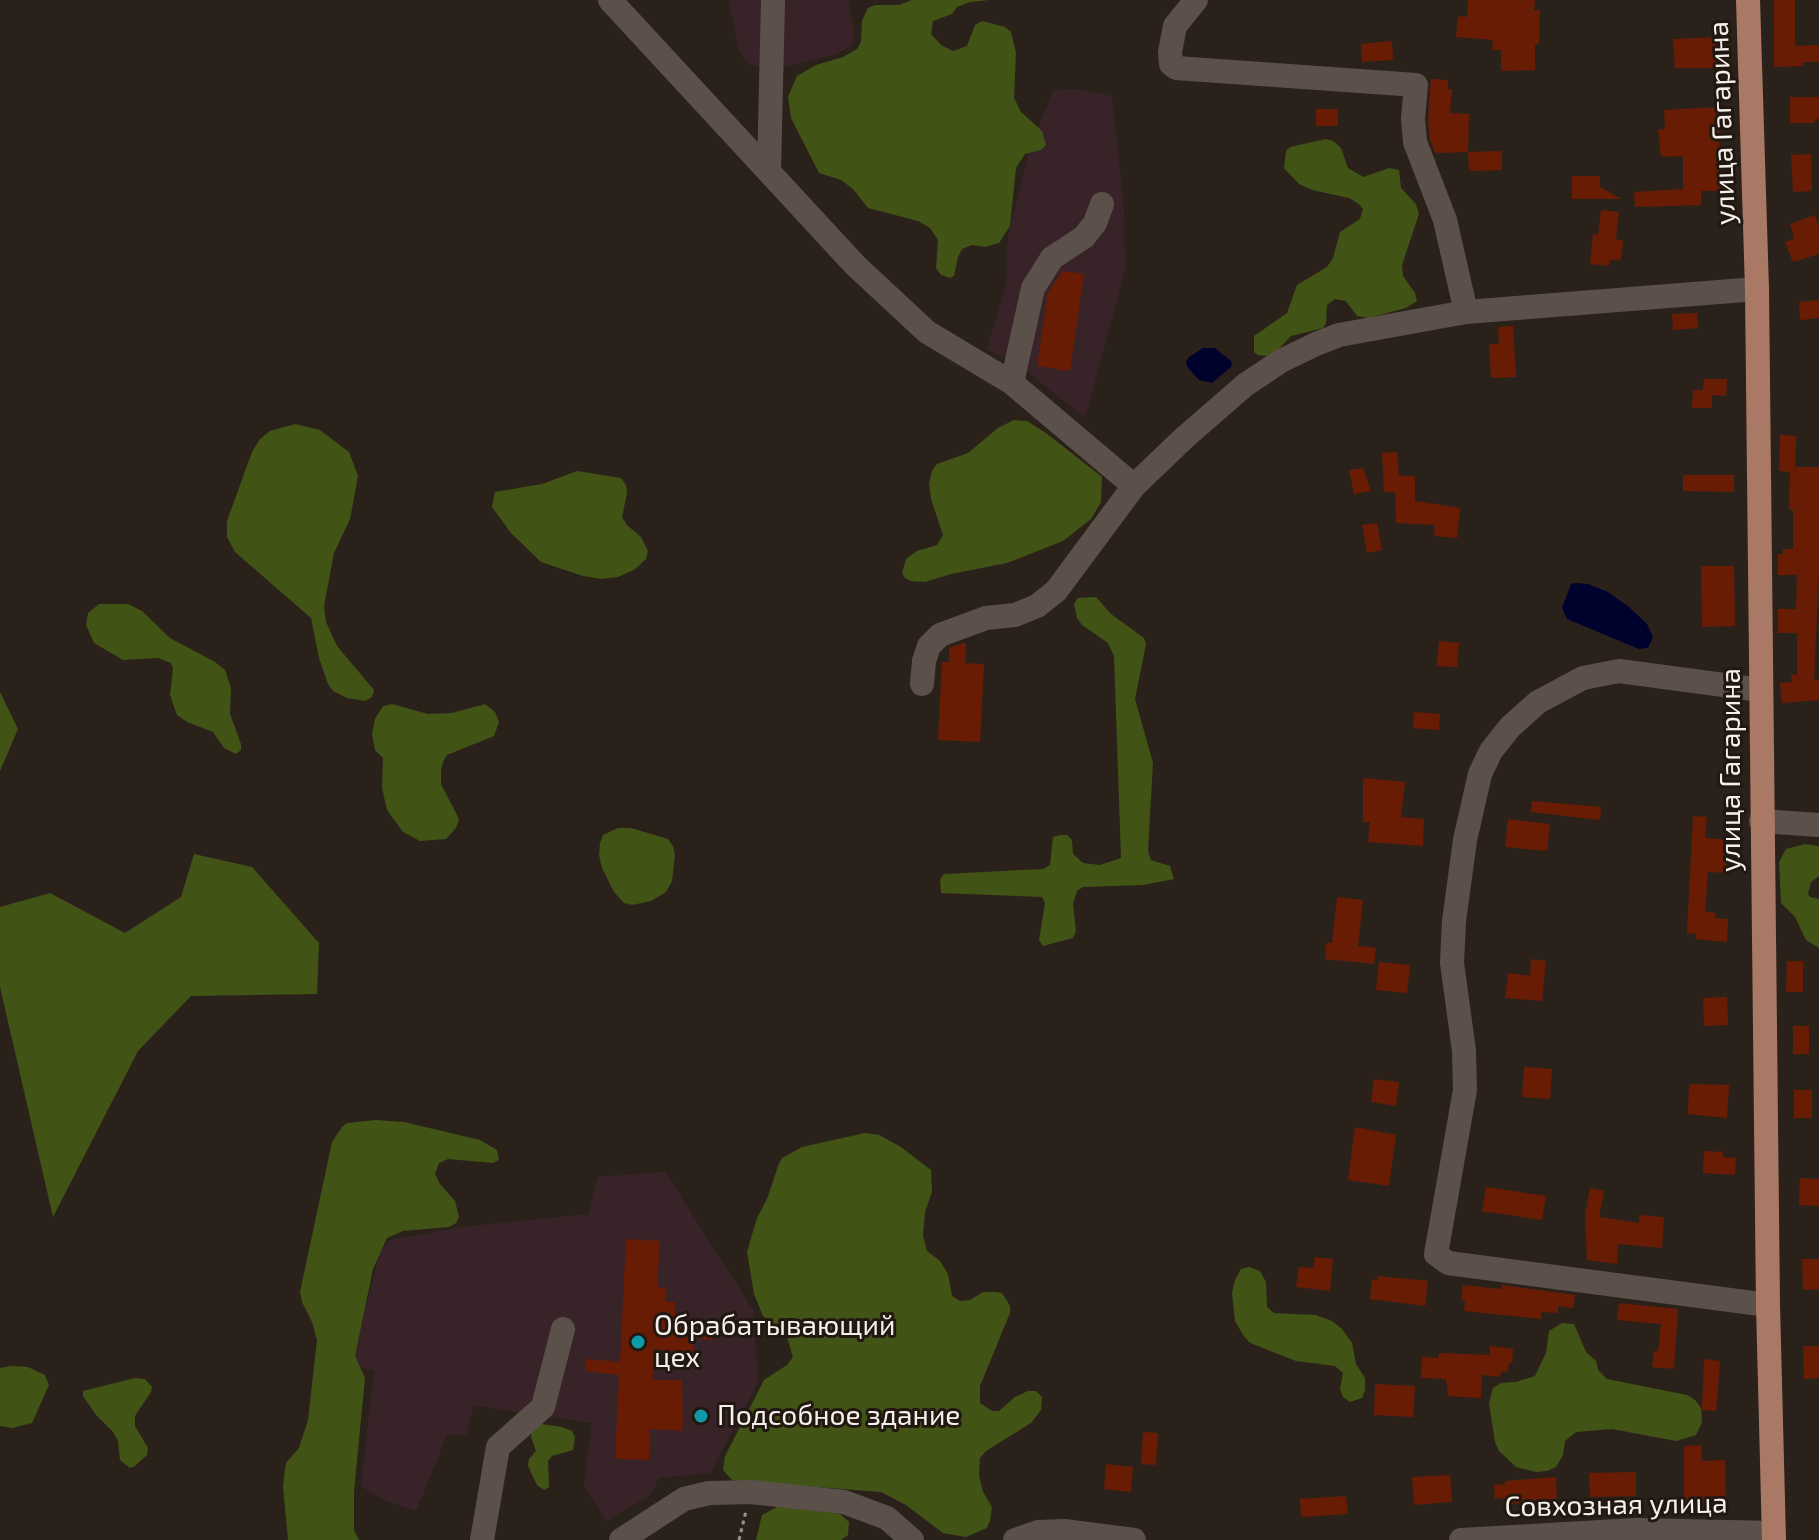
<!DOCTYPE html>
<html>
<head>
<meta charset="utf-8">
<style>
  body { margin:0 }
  canvas { display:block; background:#2b211b }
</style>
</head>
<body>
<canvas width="1819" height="1540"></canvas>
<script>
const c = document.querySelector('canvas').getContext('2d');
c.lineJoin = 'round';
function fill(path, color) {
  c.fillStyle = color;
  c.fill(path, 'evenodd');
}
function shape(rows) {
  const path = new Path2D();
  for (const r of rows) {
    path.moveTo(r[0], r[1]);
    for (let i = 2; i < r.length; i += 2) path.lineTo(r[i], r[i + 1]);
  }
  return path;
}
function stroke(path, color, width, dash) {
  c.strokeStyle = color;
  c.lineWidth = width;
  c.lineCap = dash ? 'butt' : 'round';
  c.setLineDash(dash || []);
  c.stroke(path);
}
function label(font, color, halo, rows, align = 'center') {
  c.font = font + ' "Exo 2",sans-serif';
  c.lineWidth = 6;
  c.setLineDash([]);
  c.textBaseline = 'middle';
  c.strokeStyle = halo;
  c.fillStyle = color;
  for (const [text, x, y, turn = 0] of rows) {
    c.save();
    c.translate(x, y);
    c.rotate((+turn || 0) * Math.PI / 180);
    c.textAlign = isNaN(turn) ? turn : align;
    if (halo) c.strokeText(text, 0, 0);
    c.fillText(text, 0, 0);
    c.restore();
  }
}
const industrial = shape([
  [729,0,848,0,854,33,852,45,837,54,814,60,780,68,762,68,747,63,739,52],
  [1077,89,1112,96,1124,211,1125,270,1085,418,1020,366,987,349,1006,284,1008,236,1029,152,1053,90],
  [665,1172,753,1310,758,1383,710,1473,659,1478,651,1495,606,1521,584,1485,592,1423,542,1416,505,1452,482,1489,526,1413,474,1405,466,1435,447,1435,416,1511,381,1499,361,1486,374,1371,351,1365,380,1252,390,1240,462,1227,588,1214,598,1177]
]);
const green = shape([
  [912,0,989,0,970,2,957,7,952,14,933,21,931,34,941,45,953,51,967,46,975,25,982,21,1005,27,1011,32,1016,53,1014,98,1021,112,1042,131,1046,145,1041,150,1025,154,1016,168,1010,226,999,243,985,247,972,245,962,249,958,257,954,276,950,278,941,275,936,268,938,240,930,228,918,221,868,208,853,189,841,180,819,173,791,118,788,97,797,76,816,65,843,57,857,49,861,42,862,21,868,8,875,5,899,5],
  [1326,139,1333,141,1341,148,1348,168,1363,177,1389,168,1399,170,1401,188,1416,204,1419,214,1402,265,1403,276,1415,293,1417,301,1406,308,1368,318,1357,316,1346,301,1335,299,1327,305,1326,323,1323,328,1291,336,1274,354,1269,356,1258,355,1254,352,1254,336,1287,313,1297,285,1327,267,1333,258,1340,232,1360,219,1363,209,1359,204,1349,198,1312,190,1299,184,1284,168,1286,151,1290,147],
  [1014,420,1027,421,1046,433,1102,477,1101,502,1091,519,1063,541,1007,563,951,574,925,582,911,581,905,578,902,573,906,559,917,551,937,545,943,535,931,499,929,483,932,471,937,464,968,453,998,428],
  [295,424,320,430,349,452,358,476,350,519,334,553,324,606,326,622,337,646,374,690,372,697,365,701,347,698,333,691,328,684,319,658,311,618,235,552,227,537,227,521,252,452,260,439,270,431],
  [577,471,621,478,626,485,627,493,622,517,627,525,641,537,648,551,646,559,634,570,618,577,602,579,583,576,541,562,511,533,492,507,495,492,542,484],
  [1096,597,1111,614,1144,638,1146,644,1135,699,1153,763,1148,851,1151,860,1170,866,1174,879,1143,885,1083,887,1077,891,1073,904,1076,931,1073,938,1043,946,1039,940,1045,903,1042,897,941,893,940,879,944,874,1043,869,1050,865,1053,837,1060,835,1067,835,1072,840,1073,854,1083,863,1100,865,1121,858,1114,656,1108,643,1082,625,1077,618,1074,604,1078,598],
  [99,604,128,604,142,611,170,638,215,662,225,670,231,688,230,714,241,744,241,750,236,754,224,748,213,732,187,722,177,715,170,695,173,669,171,663,158,658,123,660,94,643,86,625,88,613],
  [0,692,18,729,0,771],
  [392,704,428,714,452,713,485,704,495,712,499,722,494,736,447,755,444,760,441,769,441,784,459,819,456,828,446,839,420,841,403,832,387,810,382,788,383,758,375,750,372,734,375,719,383,706],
  [618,828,631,828,668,839,673,846,675,855,672,881,666,892,651,901,632,905,624,903,614,892,602,868,599,855,600,843,603,835],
  [1805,844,1819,846,1819,876,1811,882,1808,894,1810,897,1819,899,1819,948,1806,940,1795,917,1781,903,1779,862,1786,849],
  [194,854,252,867,319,943,317,994,191,996,138,1051,53,1217,0,987,0,907,50,893,125,933,181,897],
  [376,1120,404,1122,480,1140,497,1150,499,1160,493,1163,448,1159,439,1163,435,1174,440,1184,455,1201,459,1217,456,1223,449,1227,403,1231,387,1238,373,1269,355,1356,365,1378,354,1492,354,1530,359,1540,288,1540,283,1486,285,1469,286,1463,299,1448,308,1420,317,1340,312,1322,302,1302,300,1292,332,1142,342,1127,347,1123],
  [865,1133,879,1135,901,1147,931,1170,932,1192,925,1212,923,1236,927,1251,940,1261,948,1274,952,1296,960,1301,970,1300,983,1292,995,1292,1002,1293,1010,1306,1010,1313,980,1386,980,1403,992,1411,999,1411,1015,1397,1028,1391,1036,1391,1042,1397,1041,1410,1031,1423,986,1451,980,1458,979,1475,983,1492,992,1507,990,1521,987,1528,966,1537,943,1533,906,1505,881,1492,739,1481,732,1480,723,1470,725,1456,764,1380,787,1365,793,1357,787,1337,763,1316,754,1294,747,1252,757,1218,767,1199,778,1166,782,1158,802,1147],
  [1249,1267,1260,1271,1266,1282,1267,1307,1274,1313,1316,1315,1332,1321,1342,1329,1352,1343,1356,1364,1365,1378,1365,1390,1362,1398,1350,1402,1343,1397,1340,1389,1343,1373,1335,1366,1296,1361,1250,1343,1243,1335,1235,1321,1232,1293,1235,1280,1241,1269],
  [1562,1323,1574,1324,1586,1352,1596,1361,1598,1370,1607,1379,1687,1395,1695,1400,1701,1408,1702,1422,1696,1435,1676,1441,1612,1429,1576,1432,1565,1441,1563,1455,1556,1467,1547,1471,1536,1472,1516,1467,1499,1451,1495,1442,1489,1403,1493,1388,1501,1383,1516,1382,1535,1376,1546,1353,1549,1331],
  [11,1366,28,1367,45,1375,49,1385,32,1423,12,1428,0,1426,0,1368],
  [135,1378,145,1379,152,1387,151,1392,135,1416,135,1426,148,1448,147,1455,135,1466,130,1468,120,1460,118,1441,113,1432,96,1415,83,1396,83,1391],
  [542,1424,562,1427,572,1431,575,1437,573,1450,552,1456,548,1461,549,1487,544,1490,537,1485,528,1466,529,1459,536,1451,531,1437,532,1431],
  [791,1506,840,1514,849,1522,848,1535,841,1540,756,1540,762,1515,777,1507]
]);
const water = shape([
  [1203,348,1215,348,1231,361,1232,366,1212,383,1199,380,1188,368,1186,362,1189,357],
  [1575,583,1588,584,1608,592,1629,607,1647,624,1653,637,1648,648,1639,649,1567,619,1562,608,1571,584]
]);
const building = shape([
  [1468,0,1535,0,1534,10,1540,10,1539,44,1535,44,1535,70,1501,71,1501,50,1492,50,1493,40,1456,37,1458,16,1467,17],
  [1774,0,1795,0,1795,46,1819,45,1819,62,1803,62,1803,66,1774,67],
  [1716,37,1718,68,1675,68,1673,39],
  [1392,41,1393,60,1362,62,1361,44],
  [1431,79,1448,80,1448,89,1452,89,1450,113,1469,114,1468,152,1435,153,1430,139,1428,119],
  [1790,97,1819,97,1819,119,1815,119,1815,123,1790,123],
  [1718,107,1721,191,1701,191,1701,205,1635,207,1634,192,1683,189,1683,156,1661,157,1658,130,1665,129,1664,110],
  [1316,109,1338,109,1338,126,1316,126],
  [1502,151,1502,170,1469,171,1468,152],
  [1811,154,1812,191,1793,192,1791,155],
  [1572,176,1600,176,1600,187,1621,199,1572,199],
  [1601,210,1619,212,1616,237,1617,240,1623,240,1621,259,1609,261,1609,266,1590,264,1593,234,1598,235],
  [1815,215,1819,227,1819,254,1793,262,1785,242,1794,239,1790,224],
  [1062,271,1084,274,1070,371,1037,366,1048,293],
  [1819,300,1819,318,1800,320,1799,302],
  [1697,313,1698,328,1673,330,1672,314],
  [1513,326,1516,377,1491,378,1489,344,1499,344,1498,327],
  [1704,379,1727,379,1726,396,1712,395,1712,408,1692,408,1693,390,1703,390],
  [1780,435,1796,436,1795,467,1819,467,1819,575,1814,680,1819,679,1819,700,1782,703,1780,683,1792,682,1791,675,1797,675,1797,633,1778,633,1778,609,1796,609,1797,575,1778,575,1778,554,1783,554,1783,549,1793,549,1793,510,1789,510,1790,472,1779,471],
  [1397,452,1399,476,1415,476,1415,501,1460,508,1457,538,1434,536,1435,525,1396,523,1395,492,1384,492,1382,453],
  [1363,468,1371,491,1354,494,1349,470],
  [1683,475,1734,475,1734,492,1683,491],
  [1377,523,1382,550,1367,553,1362,525],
  [1701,566,1734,566,1735,626,1702,627],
  [1439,641,1459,643,1457,667,1437,666],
  [963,643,966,643,965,663,984,664,980,742,938,740,942,662,949,662,949,648],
  [1414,712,1440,714,1439,730,1413,728],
  [1363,778,1405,782,1401,817,1424,819,1423,846,1368,842,1370,822,1363,822],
  [1532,801,1601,807,1600,820,1531,812],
  [1693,816,1707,817,1705,838,1728,840,1726,873,1708,872,1705,912,1716,913,1715,918,1728,919,1727,942,1695,939,1696,934,1687,933],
  [1508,819,1550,824,1547,851,1505,847],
  [1337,897,1363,900,1358,946,1376,948,1374,964,1325,959,1326,943,1332,943],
  [1531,959,1546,961,1542,1001,1505,998,1508,973,1530,976],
  [1787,961,1803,961,1803,992,1786,992],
  [1379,962,1410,965,1407,993,1376,990],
  [1727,997,1728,1025,1704,1026,1703,998],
  [1793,1026,1809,1026,1809,1054,1793,1054],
  [1524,1067,1552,1069,1550,1099,1522,1097],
  [1374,1079,1399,1082,1396,1106,1371,1102],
  [1689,1084,1729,1085,1727,1118,1688,1114],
  [1794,1090,1812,1090,1812,1118,1794,1118],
  [1355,1127,1396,1135,1389,1186,1348,1180],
  [1704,1151,1723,1152,1723,1157,1736,1158,1735,1175,1703,1173],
  [1800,1178,1819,1179,1819,1206,1799,1205],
  [1486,1187,1546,1196,1542,1220,1482,1211],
  [1590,1188,1604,1191,1599,1217,1639,1223,1639,1215,1664,1217,1662,1248,1618,1244,1617,1264,1587,1260,1585,1215],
  [626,1239,660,1241,657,1287,666,1288,666,1302,675,1302,675,1319,715,1322,713,1340,694,1338,693,1354,654,1349,653,1380,682,1380,683,1424,682,1431,650,1429,649,1460,615,1459,619,1375,585,1371,586,1359,620,1362],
  [1315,1257,1333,1259,1330,1291,1296,1287,1299,1267,1313,1268],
  [1802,1259,1819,1259,1819,1289,1803,1290],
  [1378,1276,1428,1281,1425,1306,1370,1299,1372,1279,1377,1280],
  [1463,1285,1501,1289,1502,1285,1575,1295,1573,1308,1558,1306,1558,1313,1541,1312,1541,1319,1464,1311,1465,1301,1461,1300],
  [1619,1303,1678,1309,1674,1369,1652,1367,1654,1351,1658,1351,1661,1324,1617,1320],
  [1490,1346,1513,1349,1512,1363,1509,1363,1508,1372,1501,1371,1500,1377,1482,1375,1481,1398,1448,1396,1446,1379,1421,1378,1422,1357,1438,1358,1439,1353,1490,1355],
  [1803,1346,1819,1346,1819,1378,1804,1379],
  [1704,1359,1720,1361,1716,1411,1702,1410],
  [1375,1384,1415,1386,1413,1417,1374,1415],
  [1143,1432,1158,1433,1156,1465,1141,1464],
  [1701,1445,1702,1461,1725,1460,1726,1506,1684,1507,1684,1446],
  [1106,1464,1133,1467,1131,1492,1104,1489],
  [1636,1472,1636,1496,1590,1497,1589,1473],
  [1450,1475,1452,1502,1414,1505,1412,1477],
  [1556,1477,1557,1501,1506,1504,1506,1498,1495,1499,1494,1485,1505,1484,1505,1481],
  [1346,1496,1348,1514,1301,1517,1300,1499]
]);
const path = shape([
  [739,1540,746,1511]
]);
const minor = shape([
  [610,0,855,265,927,332,1012,383,1134,486],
  [1196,0,1175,26,1170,52,1171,64,1176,68,1416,85,1413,119,1415,142,1445,220,1466,312],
  [769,172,773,0],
  [1012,383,1033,288,1052,258,1084,237,1095,223,1102,204],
  [922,684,924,661,929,646,940,635,986,618,1015,615,1037,606,1056,591,1134,486,1183,439,1245,385,1281,361,1316,344,1339,335,1466,312,1757,289],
  [1761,690,1619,671,1583,678,1538,702,1510,727,1491,751,1480,774,1465,840,1454,921,1452,963,1464,1051,1465,1090,1436,1254,1448,1263,1768,1305],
  [1761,821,1819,825],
  [482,1540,498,1447,543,1407,563,1329],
  [621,1540,684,1499,709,1493,751,1492,844,1502,887,1518,912,1540],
  [1015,1540,1038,1532,1064,1531,1134,1540],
  [1461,1540,1636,1530,1773,1533]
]);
const major = shape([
  [1748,0,1757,289,1768,1305,1774,1540]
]);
const markers = [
  [638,1342,8,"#0f9aa8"],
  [701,1416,8,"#0f9aa8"]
];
const streetNames = [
  ["улица Гагарина",1722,123,-92],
  ["улица Гагарина",1731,770,-90],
  ["Совхозная улица",1616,1505,-1]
];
const poiNames = [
  ["Обрабатывающий",654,1326],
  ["цех",654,1358],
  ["Подсобное здание",717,1416]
];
fill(industrial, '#382428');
fill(green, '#415315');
fill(water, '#00022e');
fill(building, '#691c04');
stroke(path, '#9a928c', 3, [4, 4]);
stroke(minor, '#5c514a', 24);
stroke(major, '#aa7966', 24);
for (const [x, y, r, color] of markers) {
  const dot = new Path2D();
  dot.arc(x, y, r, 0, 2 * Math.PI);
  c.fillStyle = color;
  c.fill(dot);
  stroke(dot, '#211812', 3);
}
label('28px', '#f6efea', '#211812', streetNames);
label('28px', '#f6efea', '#211812', poiNames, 'left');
</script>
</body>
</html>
